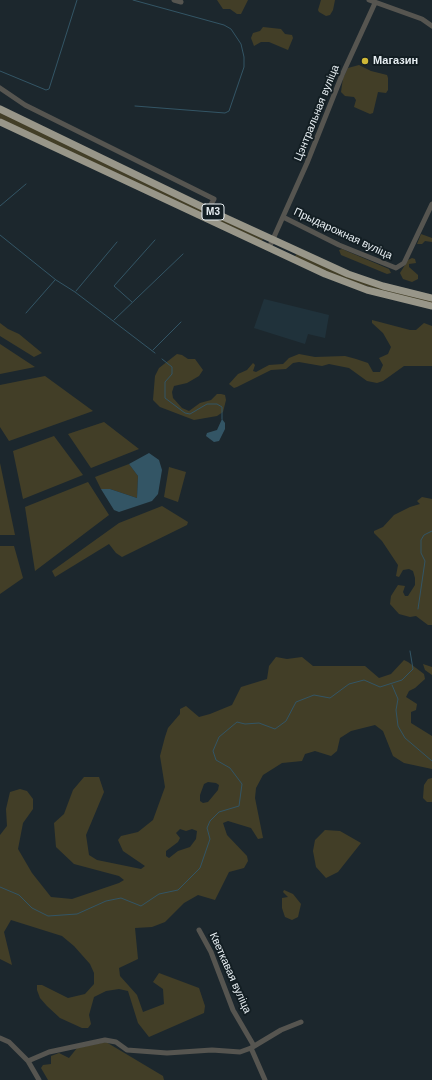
<!DOCTYPE html>
<html>
<head>
<meta charset="utf-8">
<style>
  body { margin:0 }
  canvas { display:block; background:#1c272d }
</style>
</head>
<body>
<canvas width="432" height="1080"></canvas>
<script>
const c = document.querySelector('canvas').getContext('2d');
c.lineJoin = 'round';
function fill(path, color) {
  c.fillStyle = color;
  c.fill(path, 'evenodd');
}
function shape(rows) {
  const path = new Path2D();
  for (const r of rows) {
    path.moveTo(r[0], r[1]);
    for (let i = 2; i < r.length; i += 2) path.lineTo(r[i], r[i + 1]);
  }
  return path;
}
function stroke(path, color, width, dash) {
  c.strokeStyle = color;
  c.lineWidth = width;
  c.lineCap = dash ? 'butt' : 'round';
  c.setLineDash(dash || []);
  c.stroke(path);
}
function label(font, color, halo, rows, align = 'center') {
  c.font = font + ' Helvetica,sans-serif';
  c.lineWidth = 4;
  c.setLineDash([]);
  c.textBaseline = 'middle';
  c.strokeStyle = halo;
  c.fillStyle = color;
  for (const [text, x, y, turn = 0] of rows) {
    c.save();
    c.translate(x, y);
    c.rotate((+turn || 0) * Math.PI / 180);
    c.textAlign = isNaN(turn) ? turn : align;
    if (halo) c.strokeText(text, 0, 0);
    c.fillText(text, 0, 0);
    c.restore();
  }
}
const built = shape([
  [264,299,329,315,325,338,308,334,305,344,254,328]
]);
const green = shape([
  [217,0,248,0,241,14,237,14,230,9,223,9],
  [321,0,335,0,333,10,330,15,326,16,319,12,318,10],
  [263,27,281,29,285,34,292,35,293,38,288,50,269,42,261,42,254,46,251,38,253,33,260,31],
  [359,65,371,71,387,75,388,78,388,90,386,93,378,92,373,113,370,114,354,107,356,100,354,97,345,96,341,92,343,78,348,68],
  [0,112,263,239,262,241,0,119],
  [421,234,432,238,432,242,425,241,422,244,417,244],
  [342,249,389,269,391,273,387,274,341,255,339,250],
  [296,254,432,301,432,304,359,284,326,272,295,257],
  [412,258,415,259,416,263,409,264,409,267,418,275,418,279,412,282,403,279,400,273,408,260],
  [372,320,410,330,416,330,424,323,432,326,432,366,404,366,383,381,377,383,367,381,349,368,329,364,322,366,299,362,293,363,286,369,271,370,237,387,234,388,229,384,238,374,247,370,253,363,255,365,253,371,256,372,269,365,283,364,289,358,299,354,315,357,345,356,356,359,368,363,373,372,380,372,383,365,379,358,388,354,391,347,383,333,372,323],
  [0,323,8,329,19,334,42,353,34,357,0,336],
  [0,344,35,367,0,374],
  [177,354,182,355,188,359,195,359,203,370,199,376,187,383,174,386,172,392,173,398,182,408,189,411,200,403,211,400,217,394,221,394,225,395,226,400,223,412,217,416,194,420,160,407,153,400,155,376,159,368],
  [45,376,93,411,9,441,0,427,0,385],
  [104,422,139,449,91,468,68,434],
  [54,436,83,475,23,499,13,451],
  [0,463,15,535,0,535],
  [129,464,138,476,137,498,110,489,101,489,95,477],
  [169,467,186,472,178,502,164,497],
  [88,482,109,515,35,571,25,507],
  [422,497,432,499,432,625,428,625,416,616,410,617,399,614,390,604,391,596,398,585,405,586,403,592,405,596,408,596,415,585,415,578,413,571,409,569,403,570,399,577,396,576,398,565,382,541,374,533,374,531,383,527,394,515,410,507,420,504,417,501],
  [162,506,188,522,187,525,122,557,116,553,109,544,55,577,52,571,119,523],
  [0,546,14,546,23,578,0,594],
  [276,657,287,659,302,657,313,666,365,666,379,678,391,674,404,660,408,662,424,674,425,679,415,688,409,691,406,697,417,704,416,710,411,712,411,723,432,736,432,769,404,763,393,756,383,731,375,725,351,731,340,738,337,751,331,756,315,751,305,754,302,761,282,763,263,775,256,788,255,798,263,838,258,839,251,828,228,821,223,823,227,835,247,856,248,861,244,868,229,872,215,900,198,895,184,903,165,922,152,927,135,928,138,959,119,968,120,976,137,995,143,1012,164,1004,163,989,153,982,159,973,199,988,205,1006,204,1013,149,1037,138,1023,128,991,119,989,106,991,94,997,89,1015,91,1024,88,1028,82,1028,60,1018,47,1006,40,998,37,990,37,985,42,985,68,998,85,994,94,984,94,973,90,964,74,946,62,936,11,920,4,932,12,965,0,959,0,835,7,826,6,809,10,792,20,789,27,791,33,799,33,809,23,823,18,849,32,873,51,897,72,899,119,883,124,880,119,876,74,864,56,847,54,823,64,814,73,790,84,777,99,777,104,792,86,835,89,855,97,860,141,869,145,866,123,851,118,840,121,836,138,832,153,820,165,787,160,756,165,737,168,728,180,714,180,709,186,706,199,717,210,714,232,705,241,687,267,679,269,666],
  [208,782,216,783,219,785,218,790,208,802,203,803,200,801,200,795,204,784],
  [180,829,186,831,192,829,197,831,196,839,190,847,178,851,169,858,166,856,166,851,178,842,180,838,176,833],
  [423,664,432,667,432,675,425,670],
  [432,778,432,802,427,802,423,798,424,785,428,779],
  [325,830,340,831,361,843,338,872,326,878,316,867,313,851,315,840],
  [284,890,293,894,301,904,298,917,292,920,285,917,282,908,282,898,288,897,283,892],
  [106,1042,163,1076,164,1080,48,1080,41,1068,43,1065,51,1064,51,1056,59,1053,69,1058,77,1048]
]);
const water = shape([
  [222,419,225,423,225,429,219,441,214,442,206,436,207,433,217,430],
  [149,453,159,460,162,470,158,494,152,501,119,512,114,510,101,489,110,489,137,498,138,476,129,464]
]);
const stream = shape([
  [133,0,224,25,231,29,241,44,244,57,244,67,229,111,225,113,135,106],
  [0,71,46,90,49,89,77,0],
  [0,206,26,184],
  [0,235,56,280,75,292,155,353],
  [76,291,117,242],
  [132,302,114,286,155,240],
  [26,313,55,280],
  [114,320,183,254],
  [153,350,181,322],
  [162,359,172,367,172,374,165,382,165,398,185,413,190,414,207,404,217,404,222,407,222,419],
  [418,609,425,561,421,553,421,540,424,535,432,531],
  [392,685,398,699,396,710,398,726,405,738,432,761],
  [0,887,19,895,32,908,48,916,77,914,106,901,121,898,141,906,159,894,178,890,200,868,210,839,207,828,210,821,219,812,239,806,242,784,230,768,216,760,213,751,219,737,237,722,245,724,259,723,275,729,286,721,296,702,314,695,330,698,349,684,364,680,380,687,402,680,413,669,410,651]
]);
const minor = shape([
  [174,0,181,2],
  [369,0,422,19,432,26],
  [0,88,25,105,214,199,208,210],
  [283,217,339,245,396,268,404,263,432,204],
  [269,248,307,163,342,75,375,3],
  [199,930,211,952,233,1010,254,1046],
  [0,1038,9,1042,28,1061,39,1080],
  [251,1048,265,1080],
  [28,1061,49,1052,105,1040,116,1042,127,1050,167,1053,212,1050,240,1052,251,1048,281,1030,301,1022]
]);
const highway = shape([
  [0,109,217,214,348,274,383,286,432,298],
  [0,122,325,274,367,290,432,306]
]);
const markers = [
  [365,61,4,"#cfb837"]
];
const shields = [
  [213,212,22]
];
const shieldNames = [
  ["М3",213,212]
];
const poiNames = [
  ["Магазин",373,61]
];
const streetNames = [
  ["Цэнтральная вуліца",317,113,-68],
  ["Прыдарожная вуліца",343,234,25],
  ["Кветкавая вуліца",230,973,66]
];
fill(built, '#20323b');
fill(green, '#423e27');
fill(water, '#335565');
stroke(stream, '#335565', 1);
stroke(minor, '#565550', 5);
stroke(highway, '#989689', 7);
for (const [x, y, r, color] of markers) {
  const dot = new Path2D();
  dot.arc(x, y, r, 0, 2 * Math.PI);
  c.fillStyle = color;
  c.fill(dot);
  stroke(dot, '#131e23', 1.5);
}
for (const [x, y, w] of shields) {
  const box = new Path2D();
  box.roundRect(x - w / 2, y - 8, w, 16, 3);
  c.fillStyle = '#131e23';
  c.fill(box);
  stroke(box, '#e7eef2', 1);
}
label('bold 10px', '#e7eef2', null, shieldNames);
label('bold 11px', '#e7eef2', '#131e23', poiNames, 'left');
label('11px', '#e7eef2', '#131e23', streetNames);
</script>
</body>
</html>
